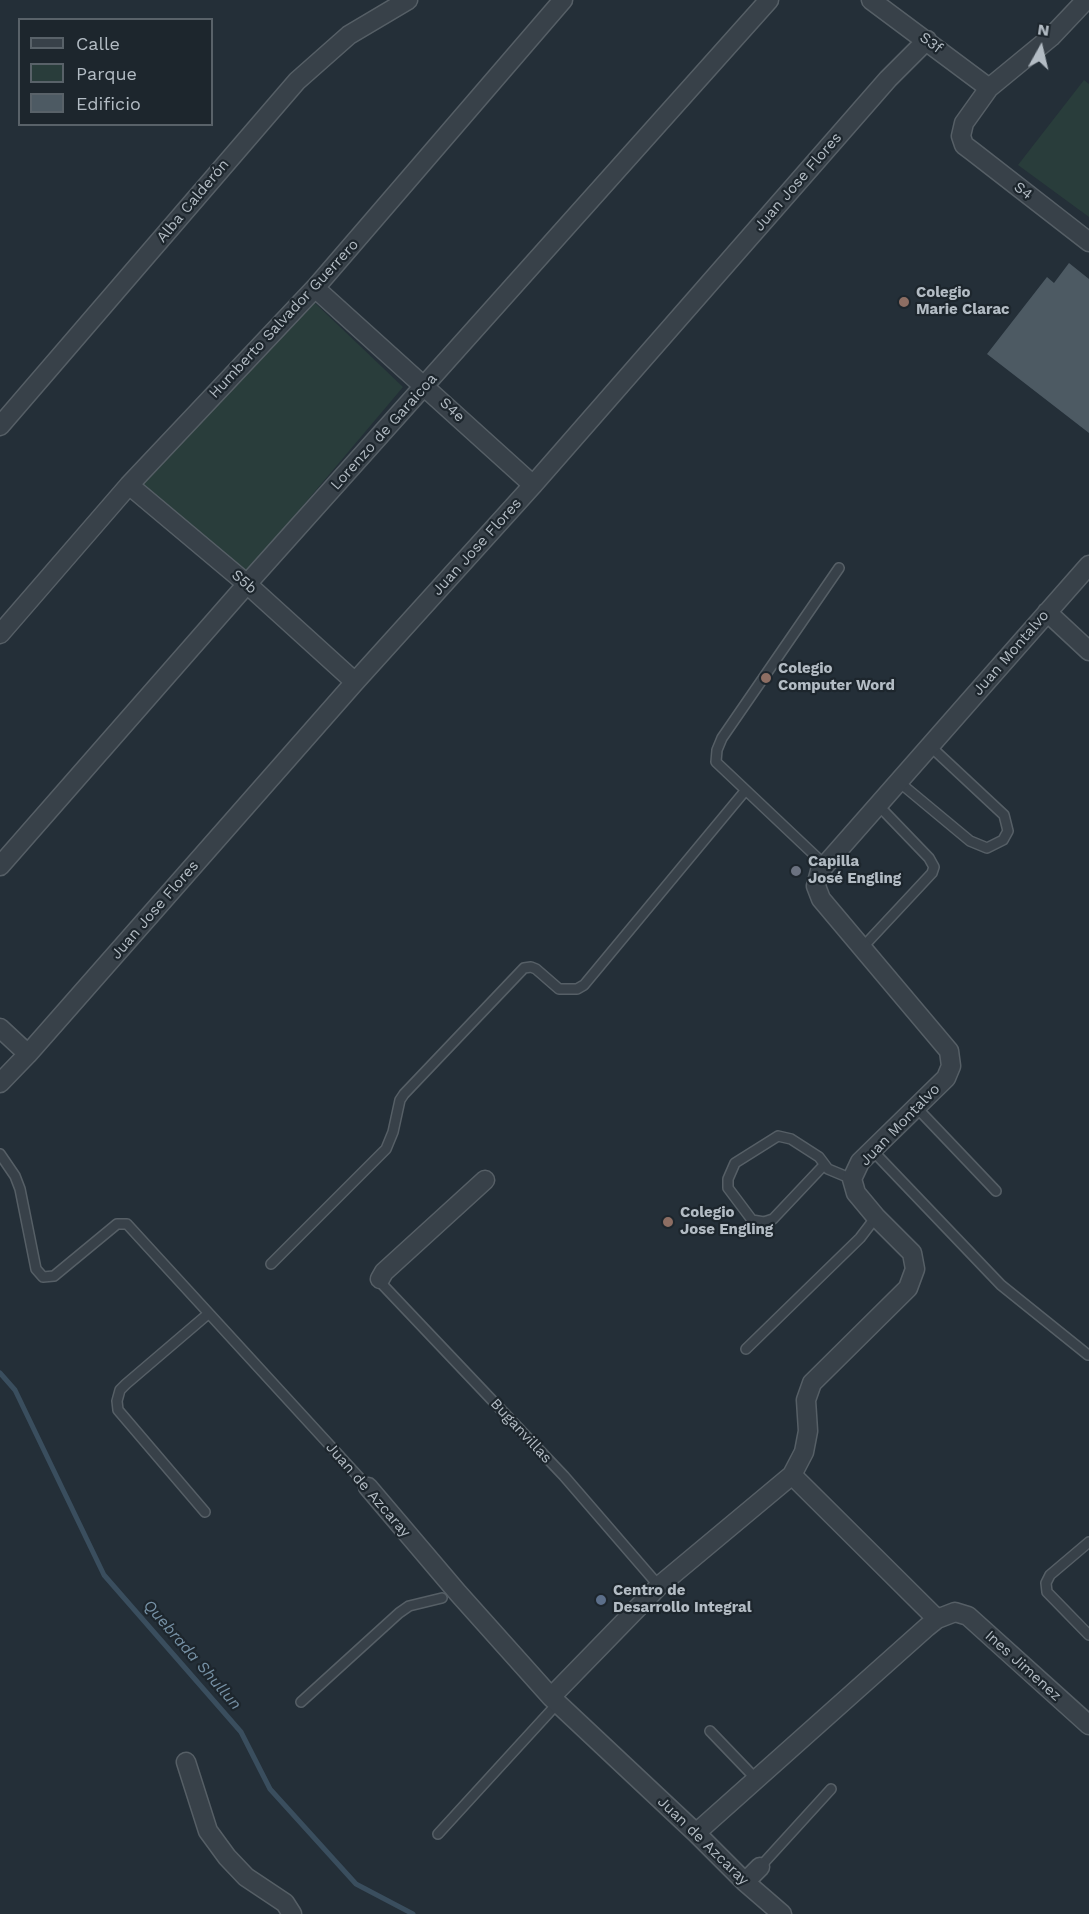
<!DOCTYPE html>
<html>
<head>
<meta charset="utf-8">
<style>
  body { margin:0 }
  #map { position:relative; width:1089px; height:1914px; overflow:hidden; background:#242f38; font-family:"Work Sans",sans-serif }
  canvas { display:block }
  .legend { position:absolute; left:18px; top:18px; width:195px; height:108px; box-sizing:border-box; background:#1d262d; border:2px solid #596269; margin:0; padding:8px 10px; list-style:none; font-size:18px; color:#b3bcc4 }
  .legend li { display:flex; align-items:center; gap:12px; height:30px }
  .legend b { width:30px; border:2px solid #596269 }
  .north { position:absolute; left:1011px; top:18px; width:60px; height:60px; -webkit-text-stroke:4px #1d262d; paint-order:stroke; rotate:8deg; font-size:16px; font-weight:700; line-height:24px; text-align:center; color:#b3bcc4 }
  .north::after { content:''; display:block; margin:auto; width:21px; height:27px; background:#b3bcc4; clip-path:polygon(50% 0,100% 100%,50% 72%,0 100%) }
</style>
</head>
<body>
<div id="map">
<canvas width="1089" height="1914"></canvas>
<ul class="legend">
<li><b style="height:8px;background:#384149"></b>Calle</li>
<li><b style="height:16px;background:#293d3b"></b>Parque</li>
<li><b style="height:16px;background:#4d5a63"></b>Edificio</li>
</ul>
<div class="north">N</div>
</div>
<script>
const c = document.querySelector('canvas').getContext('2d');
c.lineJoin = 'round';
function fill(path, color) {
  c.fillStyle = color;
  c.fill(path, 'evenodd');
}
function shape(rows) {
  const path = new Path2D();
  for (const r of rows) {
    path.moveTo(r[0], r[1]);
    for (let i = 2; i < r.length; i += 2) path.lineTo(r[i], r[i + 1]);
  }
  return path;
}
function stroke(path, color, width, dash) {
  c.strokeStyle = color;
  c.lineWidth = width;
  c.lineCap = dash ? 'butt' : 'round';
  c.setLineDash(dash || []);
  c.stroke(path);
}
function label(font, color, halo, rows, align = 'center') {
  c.font = font + ' "Work Sans",sans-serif';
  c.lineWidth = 4.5;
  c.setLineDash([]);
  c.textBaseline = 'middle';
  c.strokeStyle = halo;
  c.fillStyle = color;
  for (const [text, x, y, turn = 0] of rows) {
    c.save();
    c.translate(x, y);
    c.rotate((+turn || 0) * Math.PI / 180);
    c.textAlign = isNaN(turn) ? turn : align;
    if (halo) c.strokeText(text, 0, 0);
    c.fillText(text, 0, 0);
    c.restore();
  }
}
const green = shape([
  [1084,80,1089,84,1089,217,1018,165],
  [315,303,403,387,247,572,141,485]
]);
const stream = shape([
  [0,1373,15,1390,104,1575,241,1732,270,1789,356,1884,413,1914]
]);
const building = shape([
  [1069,263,1089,279,1089,433,987,354,1047,277,1054,283]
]);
const service = shape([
  [899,782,970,841,987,848,1003,840,1008,831,1004,815,930,746],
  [825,865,716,762,717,750,722,738,839,568],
  [862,948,932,873,934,867,929,858,878,805],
  [916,1107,996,1191],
  [872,1150,1001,1285,1088,1355],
  [0,1154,15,1176,20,1189,36,1269,43,1277,54,1276,117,1224,127,1224,368,1487],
  [824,1165,773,1219,764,1222,752,1220,728,1188,728,1179,735,1163,778,1136,791,1139,819,1157,828,1169,852,1179],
  [271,1264,386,1149,393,1132,400,1100,404,1094,524,968,531,967,536,969,559,989,577,989,584,985,745,791],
  [380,1279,380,1282,564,1476,659,1586],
  [746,1349,860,1238,876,1217],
  [205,1512,118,1410,117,1401,120,1390,126,1384,208,1314],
  [1089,1542,1050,1575,1046,1583,1047,1592,1089,1635],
  [301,1702,399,1613,409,1606,442,1598],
  [710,1731,757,1780],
  [438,1834,557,1704],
  [760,1867,831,1789]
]);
const minor = shape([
  [871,0,989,88],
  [1086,0,1051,37,989,88,964,123,961,136,964,145,972,151,1089,242],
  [315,288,533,485],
  [0,426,297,81,349,35,408,0],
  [129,485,247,584,355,682],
  [1047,612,1089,651],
  [0,634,129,485,315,288,563,0],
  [0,866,247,584,769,0],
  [0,1028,28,1054],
  [0,1083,28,1054,355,682,533,485,888,79,927,40],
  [380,1279,384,1272,485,1180],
  [792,1475,937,1619],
  [368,1487,458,1593,551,1697,696,1833,745,1882,782,1914],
  [551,1697,659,1586,792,1475,804,1452,808,1431,806,1400,812,1383,908,1288,915,1269,912,1253,876,1217,856,1193,852,1179,860,1162,946,1078,951,1066,949,1051,821,899,816,886,820,871,1089,565],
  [186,1762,208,1831,227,1857,246,1877,285,1903,292,1914],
  [696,1833,927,1627,937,1619,955,1612,968,1616,1089,1725],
  [745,1882,760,1867]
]);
const markers = [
  [904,302,6,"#8d6e63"],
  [766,678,6,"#8d6e63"],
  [796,871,6,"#6b7280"],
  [668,1222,6,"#8d6e63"],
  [601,1600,6,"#5c6f8a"]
];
const streetNames = [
  ["S3f",931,43,37],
  ["Juan Jose Flores",798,182,-49],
  ["S4",1023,191,38],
  ["Alba Calderón",193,201,-50],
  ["Humberto Salvador Guerrero",284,319,-47],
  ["S4e",452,410,43],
  ["Lorenzo de Garaicoa",384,432,-48],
  ["Juan Jose Flores",477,547,-48],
  ["S5b",244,582,41],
  ["Juan Montalvo",1011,653,-49],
  ["Juan Jose Flores",155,910,-49],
  ["Juan Montalvo",900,1125,-46],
  ["Buganvillas",521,1431,47],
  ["Juan de Azcaray",368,1490,49],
  ["Ines Jimenez",1023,1666,42],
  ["Juan de Azcaray",703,1841,44]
];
const poiNames = [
  ["Colegio",916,293],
  ["Marie Clarac",916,310],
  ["Colegio",778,669],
  ["Computer Word",778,686],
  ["Capilla",808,862],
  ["José Engling",808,879],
  ["Colegio",680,1213],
  ["Jose Engling",680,1230],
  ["Centro de",613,1591],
  ["Desarrollo Integral",613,1608]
];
const waterNames = [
  ["Quebrada Shullun",192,1655,49]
];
fill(green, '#293d3b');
stroke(stream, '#3a4e5e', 5);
fill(building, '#4d5a63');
stroke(service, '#565f66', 12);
stroke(minor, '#565f66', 21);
stroke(service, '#384149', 9);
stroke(minor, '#384149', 18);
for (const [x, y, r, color] of markers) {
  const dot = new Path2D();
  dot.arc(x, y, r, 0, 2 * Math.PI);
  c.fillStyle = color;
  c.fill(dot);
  stroke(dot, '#1d262d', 2);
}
label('15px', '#b3bcc4', '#1d262d', streetNames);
label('bold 15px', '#b3bcc4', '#1d262d', poiNames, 'left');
label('italic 16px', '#7691a5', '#1d262d', waterNames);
</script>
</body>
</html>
